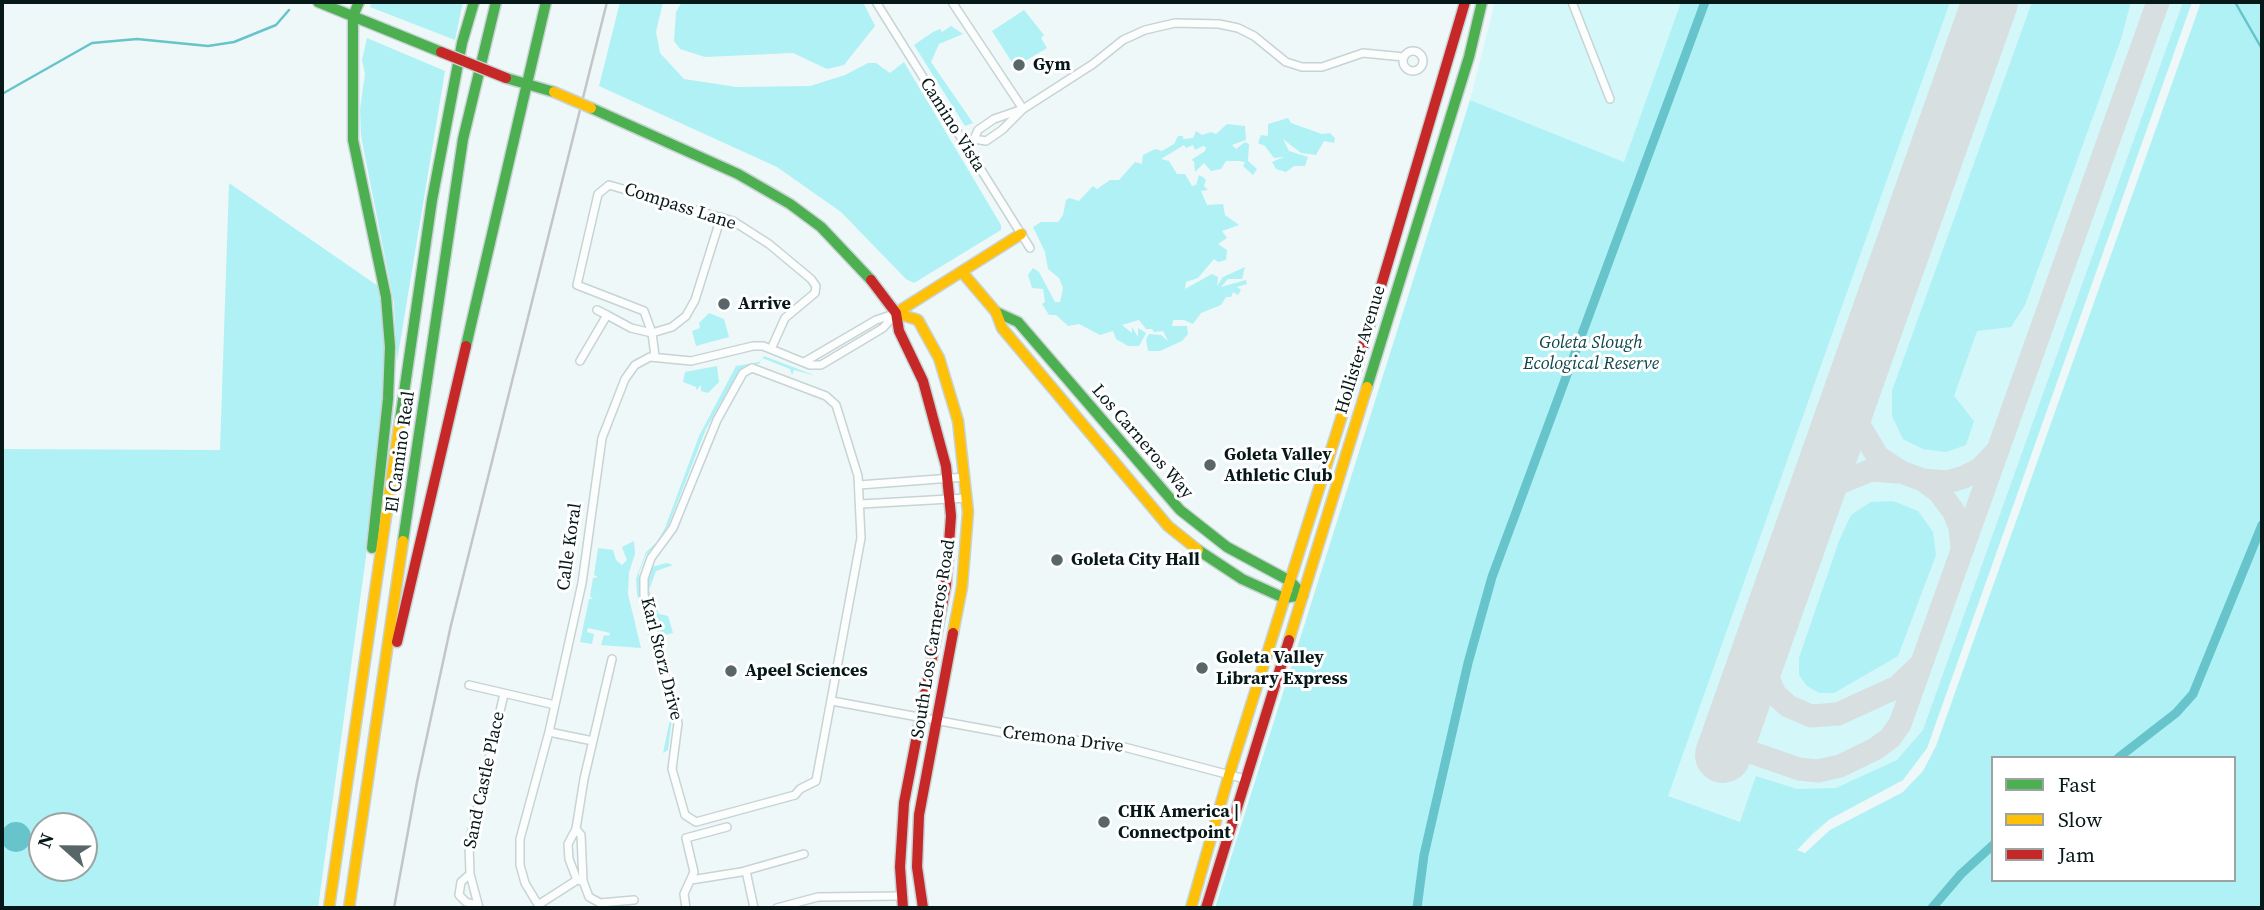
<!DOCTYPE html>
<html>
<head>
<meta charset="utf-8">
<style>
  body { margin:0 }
  #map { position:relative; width:2264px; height:910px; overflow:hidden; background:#eef8f9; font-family:"Source Serif 4",serif }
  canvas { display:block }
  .frame { position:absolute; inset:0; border:4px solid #071819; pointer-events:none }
  .legend { position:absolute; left:1991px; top:756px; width:245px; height:126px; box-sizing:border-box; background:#fff; border:2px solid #9ca3a3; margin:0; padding:9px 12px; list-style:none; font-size:21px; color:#071819 }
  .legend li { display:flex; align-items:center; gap:14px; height:35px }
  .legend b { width:35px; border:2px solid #9ca3a3 }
  .north { position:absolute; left:28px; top:812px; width:70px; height:70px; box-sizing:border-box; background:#fff; border:2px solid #9ca3a3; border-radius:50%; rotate:291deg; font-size:19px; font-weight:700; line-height:28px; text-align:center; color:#071819 }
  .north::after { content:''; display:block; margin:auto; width:24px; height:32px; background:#586667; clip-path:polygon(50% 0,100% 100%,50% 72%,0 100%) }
</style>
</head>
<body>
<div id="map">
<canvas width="2264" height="910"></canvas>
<div class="frame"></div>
<ul class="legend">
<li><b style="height:9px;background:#4caf50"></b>Fast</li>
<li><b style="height:9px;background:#ffc107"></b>Slow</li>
<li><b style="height:9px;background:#c62828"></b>Jam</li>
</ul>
<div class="north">N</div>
</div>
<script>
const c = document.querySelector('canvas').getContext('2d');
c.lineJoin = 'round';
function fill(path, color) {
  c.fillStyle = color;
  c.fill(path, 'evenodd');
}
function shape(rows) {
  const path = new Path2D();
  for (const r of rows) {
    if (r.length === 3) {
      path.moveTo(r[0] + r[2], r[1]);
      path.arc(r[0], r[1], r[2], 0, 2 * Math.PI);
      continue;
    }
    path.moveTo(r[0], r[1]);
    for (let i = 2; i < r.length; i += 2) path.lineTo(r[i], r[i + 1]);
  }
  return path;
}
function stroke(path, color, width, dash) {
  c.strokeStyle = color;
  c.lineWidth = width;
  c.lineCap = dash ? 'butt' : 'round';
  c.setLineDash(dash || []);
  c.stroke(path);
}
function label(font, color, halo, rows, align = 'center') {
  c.font = font + ' "Source Serif 4",serif';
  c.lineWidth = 6;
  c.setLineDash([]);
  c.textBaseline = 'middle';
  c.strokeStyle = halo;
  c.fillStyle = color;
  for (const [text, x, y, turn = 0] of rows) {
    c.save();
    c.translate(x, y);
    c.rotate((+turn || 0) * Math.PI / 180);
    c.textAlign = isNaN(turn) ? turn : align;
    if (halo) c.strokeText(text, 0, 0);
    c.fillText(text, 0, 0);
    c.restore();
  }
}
const built = shape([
  [1495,2,1681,2,1624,162,1470,100],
  [1921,2,2192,2,1927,748,1903,780,1830,819,1797,850,1634,793]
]);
const green = shape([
  [371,2,463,2,455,40,370,7],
  [620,2,663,2,656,32,660,53,684,79,737,87,810,86,845,75,868,63,876,63,890,73,904,62,1001,225,1001,230,914,283,906,279,841,212,777,167,599,86],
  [682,2,863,2,875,26,844,65,827,69,793,53,705,57,680,49,674,41,676,12],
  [1681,2,1950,2,1668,796,1740,822,1756,776,1797,789,1836,788,1897,760,1923,730,2183,2,2192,2,1927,748,1903,780,1830,819,1813,833,1797,850,1805,853,1830,830,1903,792,1923,771,1936,746,2201,2,2262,2,2262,908,1215,908,1470,100,1624,162],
  [1993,758,2234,758,2234,880,1993,880],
  [2032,2,2131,2,2121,39,2025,305,2011,327,1977,331,1954,396,1974,421,1966,445,1946,452,1923,449,1903,439,1892,416,1892,391],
  [1024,10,1044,35,1041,38,1047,48,1015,67,992,31],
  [951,26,963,34,939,44,931,62,973,123,965,126,914,45,933,32,940,29,942,32],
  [367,38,445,71,397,361,394,303,361,136,360,109,365,74,362,60],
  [1288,118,1291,123,1322,134,1330,133,1335,138,1334,143,1324,141,1316,155,1301,153,1283,139,1289,151,1308,157,1305,166,1294,166,1286,172,1276,169,1272,162,1284,157,1274,158,1265,146,1258,143,1261,135,1268,136,1268,124],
  [1227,124,1245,126,1246,140,1232,145,1236,149,1245,142,1249,144,1248,161,1257,169,1253,175,1243,166,1245,162,1239,161,1226,161,1221,169,1211,171,1204,163,1195,172,1194,161,1191,160,1205,151,1206,147,1203,146,1195,150,1193,145,1186,148,1184,145,1161,159,1169,161,1177,174,1185,174,1192,186,1196,185,1199,175,1203,177,1206,180,1204,186,1208,190,1201,191,1207,205,1223,204,1225,215,1239,225,1222,231,1227,238,1218,244,1227,250,1226,260,1218,262,1214,259,1198,278,1186,282,1185,289,1212,274,1218,277,1217,286,1223,277,1245,267,1242,279,1228,279,1221,287,1246,280,1247,284,1237,287,1241,290,1238,295,1233,292,1231,297,1226,297,1221,305,1201,313,1193,324,1184,320,1173,320,1172,326,1187,326,1188,334,1182,341,1160,351,1148,351,1146,339,1149,334,1161,335,1168,341,1163,331,1154,332,1152,329,1146,329,1139,320,1122,325,1132,333,1132,327,1138,337,1138,328,1146,333,1139,346,1128,346,1116,339,1113,331,1100,335,1079,324,1068,326,1056,315,1049,315,1042,304,1045,302,1043,289,1032,288,1028,275,1033,268,1039,272,1055,302,1060,302,1063,288,1059,278,1048,269,1045,252,1033,227,1041,222,1058,222,1063,215,1066,200,1070,198,1079,201,1093,186,1097,189,1110,180,1119,180,1135,162,1142,164,1143,155,1155,149,1162,151,1174,144,1178,136,1183,136,1183,139,1193,138,1196,131,1202,135,1211,132,1216,134],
  [229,183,378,286,385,334,384,401,370,527,318,908,2,908,2,449,220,450],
  [42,826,84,826,84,868,42,868],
  [709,313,724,319,729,337,696,346,692,331,700,328,699,323],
  [764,356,816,376,794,370,792,375,790,369,762,358,759,364,747,365,739,371,706,429,669,524,660,540,646,555,639,573,639,596,672,719,668,750,663,753,670,719,637,594,636,579,646,552,657,542,665,528,699,436,736,366,759,362],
  [717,366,719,382,708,393,701,391,701,385,696,390,696,387,683,382,685,372],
  [1893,501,1918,511,1933,532,1936,555,1898,656,1834,693,1819,693,1807,686,1799,675,1799,658,1839,541,1851,515,1871,502],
  [634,541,635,554,629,572,628,594,641,648,601,645,604,635,609,636,610,633,588,628,587,632,594,634,592,644,580,642,589,599,593,599,590,596,593,578,598,577,594,575,598,548,613,550,616,560,622,565,627,560,622,547],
  [667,563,673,565,656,571,649,590,659,614,668,616,673,633,660,636,649,596,648,581,651,567]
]);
const water = shape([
  [16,837,15]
]);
const stream = shape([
  [2235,2,2262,49],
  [2,94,92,43,137,39,208,46,234,42,276,25,289,10]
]);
const canal = shape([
  [2118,758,2176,713,2193,694,2262,525],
  [1417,908,1424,855,1468,663,1492,577,1705,2],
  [1932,908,1961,874,1993,845]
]);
const taxiway = shape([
  [1847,405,1878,457,1901,472,1923,480,1948,482,1964,477,1980,469,1995,453],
  [1923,480,1939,492,1954,512,1960,528,1962,548],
  [1816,493,1871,470,1898,472],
  [1758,656,1775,694,1788,706,1811,716,1838,714,1897,687,1919,666],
  [1727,744,1799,769,1818,771,1840,766,1875,749,1890,738,1900,724,2158,2]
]);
const runway = shape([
  [1723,755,1990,2]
]);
const street = shape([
  [876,2,1030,248],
  [952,2,1023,109],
  [1572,2,1610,99],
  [1413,61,10],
  [1023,109,994,119,978,130,974,139,986,141,1002,130,1023,109,1093,64,1123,40,1145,30,1175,23,1219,24,1238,28,1254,36,1286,62,1302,67,1322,67,1363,53,1404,57],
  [597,310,607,315],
  [655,356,652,333,644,311,577,285,598,194,609,185,733,221,769,244,811,279,816,286,815,293,785,318,771,349],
  [580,361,607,315,631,328,652,333,672,327,686,316,695,300,721,217],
  [806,361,876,320,894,314],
  [752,368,826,396,836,405,858,476,861,538,816,781,800,789,795,795,696,822,685,815,672,769,678,723,644,595,644,578,651,558,673,528,717,420,743,373,752,368],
  [859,485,965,477],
  [861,504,967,498],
  [469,685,555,705],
  [832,701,1021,736,1109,743,1245,779],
  [549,732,593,741],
  [576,829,584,779,612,659],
  [746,871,754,908],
  [470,874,461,882,459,895,466,902,476,905],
  [691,880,741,872,804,854],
  [583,881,577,880,569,859,568,844,576,829,581,835,583,881,589,897,600,903,634,900],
  [538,905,577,880],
  [479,908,470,874,469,844,504,694],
  [540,908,525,883,520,865,520,839,549,732,582,583,602,438,625,379,635,365,650,357,691,361,753,346,763,346,810,365,821,365,883,328,896,313],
  [686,908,684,894,694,872,686,838,727,827],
  [777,908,818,897,901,896]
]);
const fast = shape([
  [318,2,441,52],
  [359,2,353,16,353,140,386,297,390,347,388,399,372,548],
  [506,78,554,92],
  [591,108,738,174,790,204,821,227,871,280],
  [996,312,1018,322,1180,510,1227,547,1290,581,1303,595],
  [466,346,546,2],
  [1367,387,1469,57,1482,2],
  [399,427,432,200,462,43,474,2],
  [403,541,463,139,496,2],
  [1198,550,1242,579,1284,598,1303,595]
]);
const slow = shape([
  [962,272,996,312,1002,328,1168,526,1198,550],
  [896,313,918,320,939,358,958,421,968,512,962,587,953,633],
  [896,313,1021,234],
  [1289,640,1367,387],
  [329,908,399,427],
  [349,908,403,541],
  [1191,908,1229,775,1355,374]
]);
const jam = shape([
  [871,280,896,313,899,331,923,381,946,466,951,516,946,585,904,803,900,867,903,908],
  [1355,374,1465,2],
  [397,642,466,346],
  [923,908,917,867,919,815,953,633],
  [1206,908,1289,640]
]);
const rail = shape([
  [394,908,417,782,451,625,607,2]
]);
const slowBridge = shape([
  [554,92,591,108]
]);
const jamBridge = shape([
  [441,52,506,78]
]);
const markers = [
  [1019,65,7,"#586667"],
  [724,304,7,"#586667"],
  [1210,465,7,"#586667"],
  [1057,560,7,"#586667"],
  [1202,668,7,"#586667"],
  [731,671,7,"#586667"],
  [1104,822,7,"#586667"]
];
const poiNames = [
  ["Gym",1033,65],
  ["Arrive",738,304],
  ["Goleta Valley",1224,455],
  ["Athletic Club",1224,476],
  ["Goleta City Hall",1071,560],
  ["Goleta Valley",1216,658],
  ["Library Express",1216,679],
  ["Apeel Sciences",745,671],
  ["CHK America |",1118,812],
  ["Connectpoint",1118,833]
];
const streetNames = [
  ["Camino Vista",952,125,58],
  ["Compass Lane",680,207,18],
  ["Hollister Avenue",1361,350,-73],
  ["Los Carneros Way",1142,442,49],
  ["El Camino Real",401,452,-82],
  ["Calle Koral",570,547,-82],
  ["South Los Carneros Road",934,639,-81],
  ["Karl Storz Drive",661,659,76],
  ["Cremona Drive",1063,740,7],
  ["Sand Castle Place",485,780,-78]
];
const parkNames = [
  ["Goleta Slough",1591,343],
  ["Ecological Reserve",1591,364]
];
fill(built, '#d4f7fa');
fill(green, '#aff1f5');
fill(water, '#66c4ca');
stroke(stream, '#66c4ca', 2.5);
stroke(canal, '#66c4ca', 9);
stroke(taxiway, '#d8dfe0', 23);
stroke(runway, '#d8dfe0', 56);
stroke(street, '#c7d3d4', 10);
stroke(fast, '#c7d3d4', 13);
stroke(slow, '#c7d3d4', 13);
stroke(jam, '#c7d3d4', 13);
stroke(street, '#fcfefe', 7);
stroke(fast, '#4caf50', 10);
stroke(slow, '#ffc107', 10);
stroke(jam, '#c62828', 10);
stroke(rail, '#c2c6c6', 2.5);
stroke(slowBridge, '#c7d3d4', 13, []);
stroke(jamBridge, '#c7d3d4', 13, []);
stroke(slowBridge, '#ffc107', 10);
stroke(jamBridge, '#c62828', 10);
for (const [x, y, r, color] of markers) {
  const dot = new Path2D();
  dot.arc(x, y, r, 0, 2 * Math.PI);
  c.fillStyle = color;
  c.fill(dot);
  stroke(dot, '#fff', 2.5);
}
label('bold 18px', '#071819', '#fff', poiNames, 'left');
label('18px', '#071819', '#fff', streetNames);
label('italic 18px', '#0d4548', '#fff', parkNames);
</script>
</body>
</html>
